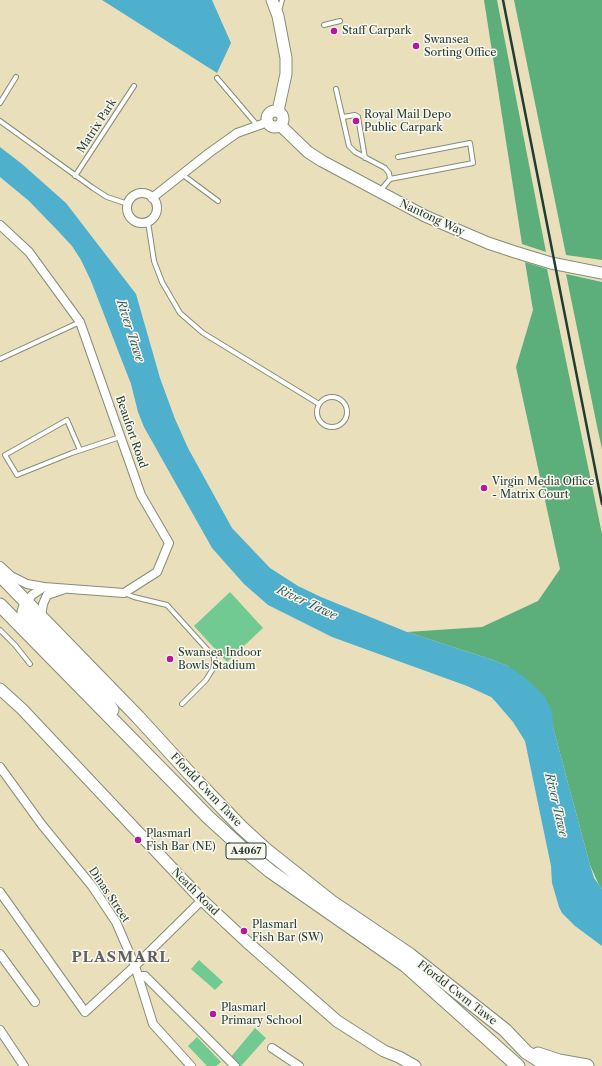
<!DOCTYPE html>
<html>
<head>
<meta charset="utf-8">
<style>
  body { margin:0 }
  canvas { display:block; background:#e9dfbb }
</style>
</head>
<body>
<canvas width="602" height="1066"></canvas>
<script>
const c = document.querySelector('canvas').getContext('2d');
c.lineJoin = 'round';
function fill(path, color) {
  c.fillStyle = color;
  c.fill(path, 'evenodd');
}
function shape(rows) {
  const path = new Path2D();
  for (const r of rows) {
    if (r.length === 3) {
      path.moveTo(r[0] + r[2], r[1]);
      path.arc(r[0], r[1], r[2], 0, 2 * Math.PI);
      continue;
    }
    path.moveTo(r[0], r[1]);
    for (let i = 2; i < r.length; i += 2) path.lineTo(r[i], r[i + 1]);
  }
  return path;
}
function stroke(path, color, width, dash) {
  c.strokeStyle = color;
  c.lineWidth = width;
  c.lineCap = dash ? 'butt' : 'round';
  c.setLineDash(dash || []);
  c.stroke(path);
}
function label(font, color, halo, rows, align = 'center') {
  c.font = font + ' "Libre Caslon Text",serif';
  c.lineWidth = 3;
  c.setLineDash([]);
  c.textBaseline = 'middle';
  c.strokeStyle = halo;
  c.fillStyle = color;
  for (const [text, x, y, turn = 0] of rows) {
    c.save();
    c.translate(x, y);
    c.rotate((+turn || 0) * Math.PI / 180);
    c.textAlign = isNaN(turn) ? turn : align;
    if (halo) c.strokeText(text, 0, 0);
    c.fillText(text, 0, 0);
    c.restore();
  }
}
const green = shape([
  [230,592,263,628,227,662,194,626],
  [199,960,223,982,215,990,191,969],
  [255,1028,266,1038,241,1066,238,1066,230,1058],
  [197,1037,221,1062,216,1066,207,1066,188,1046]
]);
const forest = shape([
  [484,0,497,0,546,252,522,244],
  [514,0,602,0,602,260,566,255],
  [525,262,547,269,602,534,602,889,599,885,590,865,553,727,508,666,490,659,407,632,482,627,538,601,560,569,516,367,533,310],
  [566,274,602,282,602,449,598,431]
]);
const water = shape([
  [102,0,212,0,231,43,217,73],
  [0,147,22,164,66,203,136,294,160,378,175,419,188,448,232,528,270,568,298,586,321,597,407,632,490,659,508,666,527,679,544,696,552,711,553,727,590,865,594,878,602,889,602,946,575,926,562,913,559,907,552,883,551,866,525,741,513,722,495,701,491,697,467,686,332,637,268,605,244,584,212,548,144,427,138,412,131,384,91,281,81,260,72,246,59,232,29,201,0,177]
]);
const lane = shape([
  [279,11,282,0],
  [324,25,340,21],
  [217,78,257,125],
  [336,89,349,146,355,152,385,168,389,173,390,179,380,191],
  [0,103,16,77],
  [343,117,355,115,358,117,365,158],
  [0,121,93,188,107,197,128,204],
  [183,175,218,201],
  [75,176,134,86],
  [390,179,473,163,470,143,398,157],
  [148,222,154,261,162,282,180,313,203,333,319,404],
  [0,359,80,322],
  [332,412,15],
  [80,450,67,420,5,455,17,475,72,453,120,437],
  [124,593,134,597,167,605,214,657,214,667,206,680,182,704],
  [0,630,15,645,30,664]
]);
const street = shape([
  [142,208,15],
  [152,198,209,153,237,133,268,122],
  [0,225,29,252,80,322,141,495,169,543,157,572,124,593,44,587,32,595,27,602],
  [0,566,11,576,27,584,44,587],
  [41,617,43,604,47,595,62,590],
  [0,767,42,825,92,886,116,922,135,966,153,1024,191,1066],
  [0,892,85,1012,135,966,202,900],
  [0,954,35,1002],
  [138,976,145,976,235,1066],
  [0,1030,24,1066],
  [272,1048,299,1066]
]);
const secondary = shape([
  [272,0,278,16,286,58,286,74,278,111],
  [275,119,8],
  [280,125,308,152,322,161,425,216,488,243,515,252,551,263,602,273],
  [0,689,22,709,202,900,247,942,337,1021,384,1051,399,1057,415,1066]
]);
const primary = shape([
  [0,575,138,717,190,774,241,827,265,849,333,903,410,955,505,1030,526,1052,548,1066],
  [27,602,24,612,27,619,100,693,112,710],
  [0,605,208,817,242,848,270,871,405,965,518,1066],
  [538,1054,559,1061,587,1066]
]);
const rail = shape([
  [503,0,602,504]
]);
const markers = [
  [334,31,4,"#b5179e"],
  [416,46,4,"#b5179e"],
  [356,121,4,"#b5179e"],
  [484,488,4,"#b5179e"],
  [170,659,4,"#b5179e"],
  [138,840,4,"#b5179e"],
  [244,931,4,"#b5179e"],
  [213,1014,4,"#b5179e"]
];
const shields = [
  [246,851,40]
];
const shieldNames = [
  ["A4067",246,851]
];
const poiNames = [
  ["Staff Carpark",342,31],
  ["Swansea",424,40],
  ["Sorting Office",424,53],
  ["Royal Mail Depo",364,115],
  ["Public Carpark",364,128],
  ["Virgin Media Office",492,482],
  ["- Matrix Court",492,495],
  ["Swansea Indoor",178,653],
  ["Bowls Stadium",178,666],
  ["Plasmarl",146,834],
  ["Fish Bar (NE)",146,847],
  ["Plasmarl",252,925],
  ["Fish Bar (SW)",252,938],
  ["Plasmarl",221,1008],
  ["Primary School",221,1021]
];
const streetNames = [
  ["Matrix Park",97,126,-57],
  ["Nantong Way",432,218,25],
  ["Beaufort Road",131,432,71],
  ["Ffordd Cwm Tawe",206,790,46],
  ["Neath Road",195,892,45],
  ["Dinas Street",109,895,56],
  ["Ffordd Cwm Tawe",457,993,38]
];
const waterNames = [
  ["River Tawe",130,331,72],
  ["River Tawe",307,603,25],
  ["River Tawe",556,805,77]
];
const districtNames = [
  ["PLASMARL",121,958]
];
fill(green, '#70ca91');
fill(forest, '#5cae7b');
fill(water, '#4fb0ce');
stroke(lane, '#848e78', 6);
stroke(street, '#848e78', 10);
stroke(secondary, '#848e78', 13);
stroke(primary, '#848e78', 15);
stroke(lane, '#fff', 4);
stroke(street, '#fff', 8);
stroke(secondary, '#fff', 11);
stroke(primary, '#fff', 13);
stroke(rail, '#1f3d34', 2.5);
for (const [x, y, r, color] of markers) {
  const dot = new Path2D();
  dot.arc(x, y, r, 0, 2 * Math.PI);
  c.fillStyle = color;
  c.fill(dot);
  stroke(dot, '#fbf7ec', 1.5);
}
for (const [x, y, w] of shields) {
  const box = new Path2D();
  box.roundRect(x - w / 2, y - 8, w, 16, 3);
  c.fillStyle = '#fbf7ec';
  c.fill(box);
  stroke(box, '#1f3d34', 1);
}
label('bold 10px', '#1f3d34', null, shieldNames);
label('11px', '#1f3d34', '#fbf7ec', poiNames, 'left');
label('11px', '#1f3d34', '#fbf7ec', streetNames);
label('italic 12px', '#2d6062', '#fbf7ec', waterNames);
c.letterSpacing = '1px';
label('bold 15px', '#5f6264', '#fbf7ec', districtNames);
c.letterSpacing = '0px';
</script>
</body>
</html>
